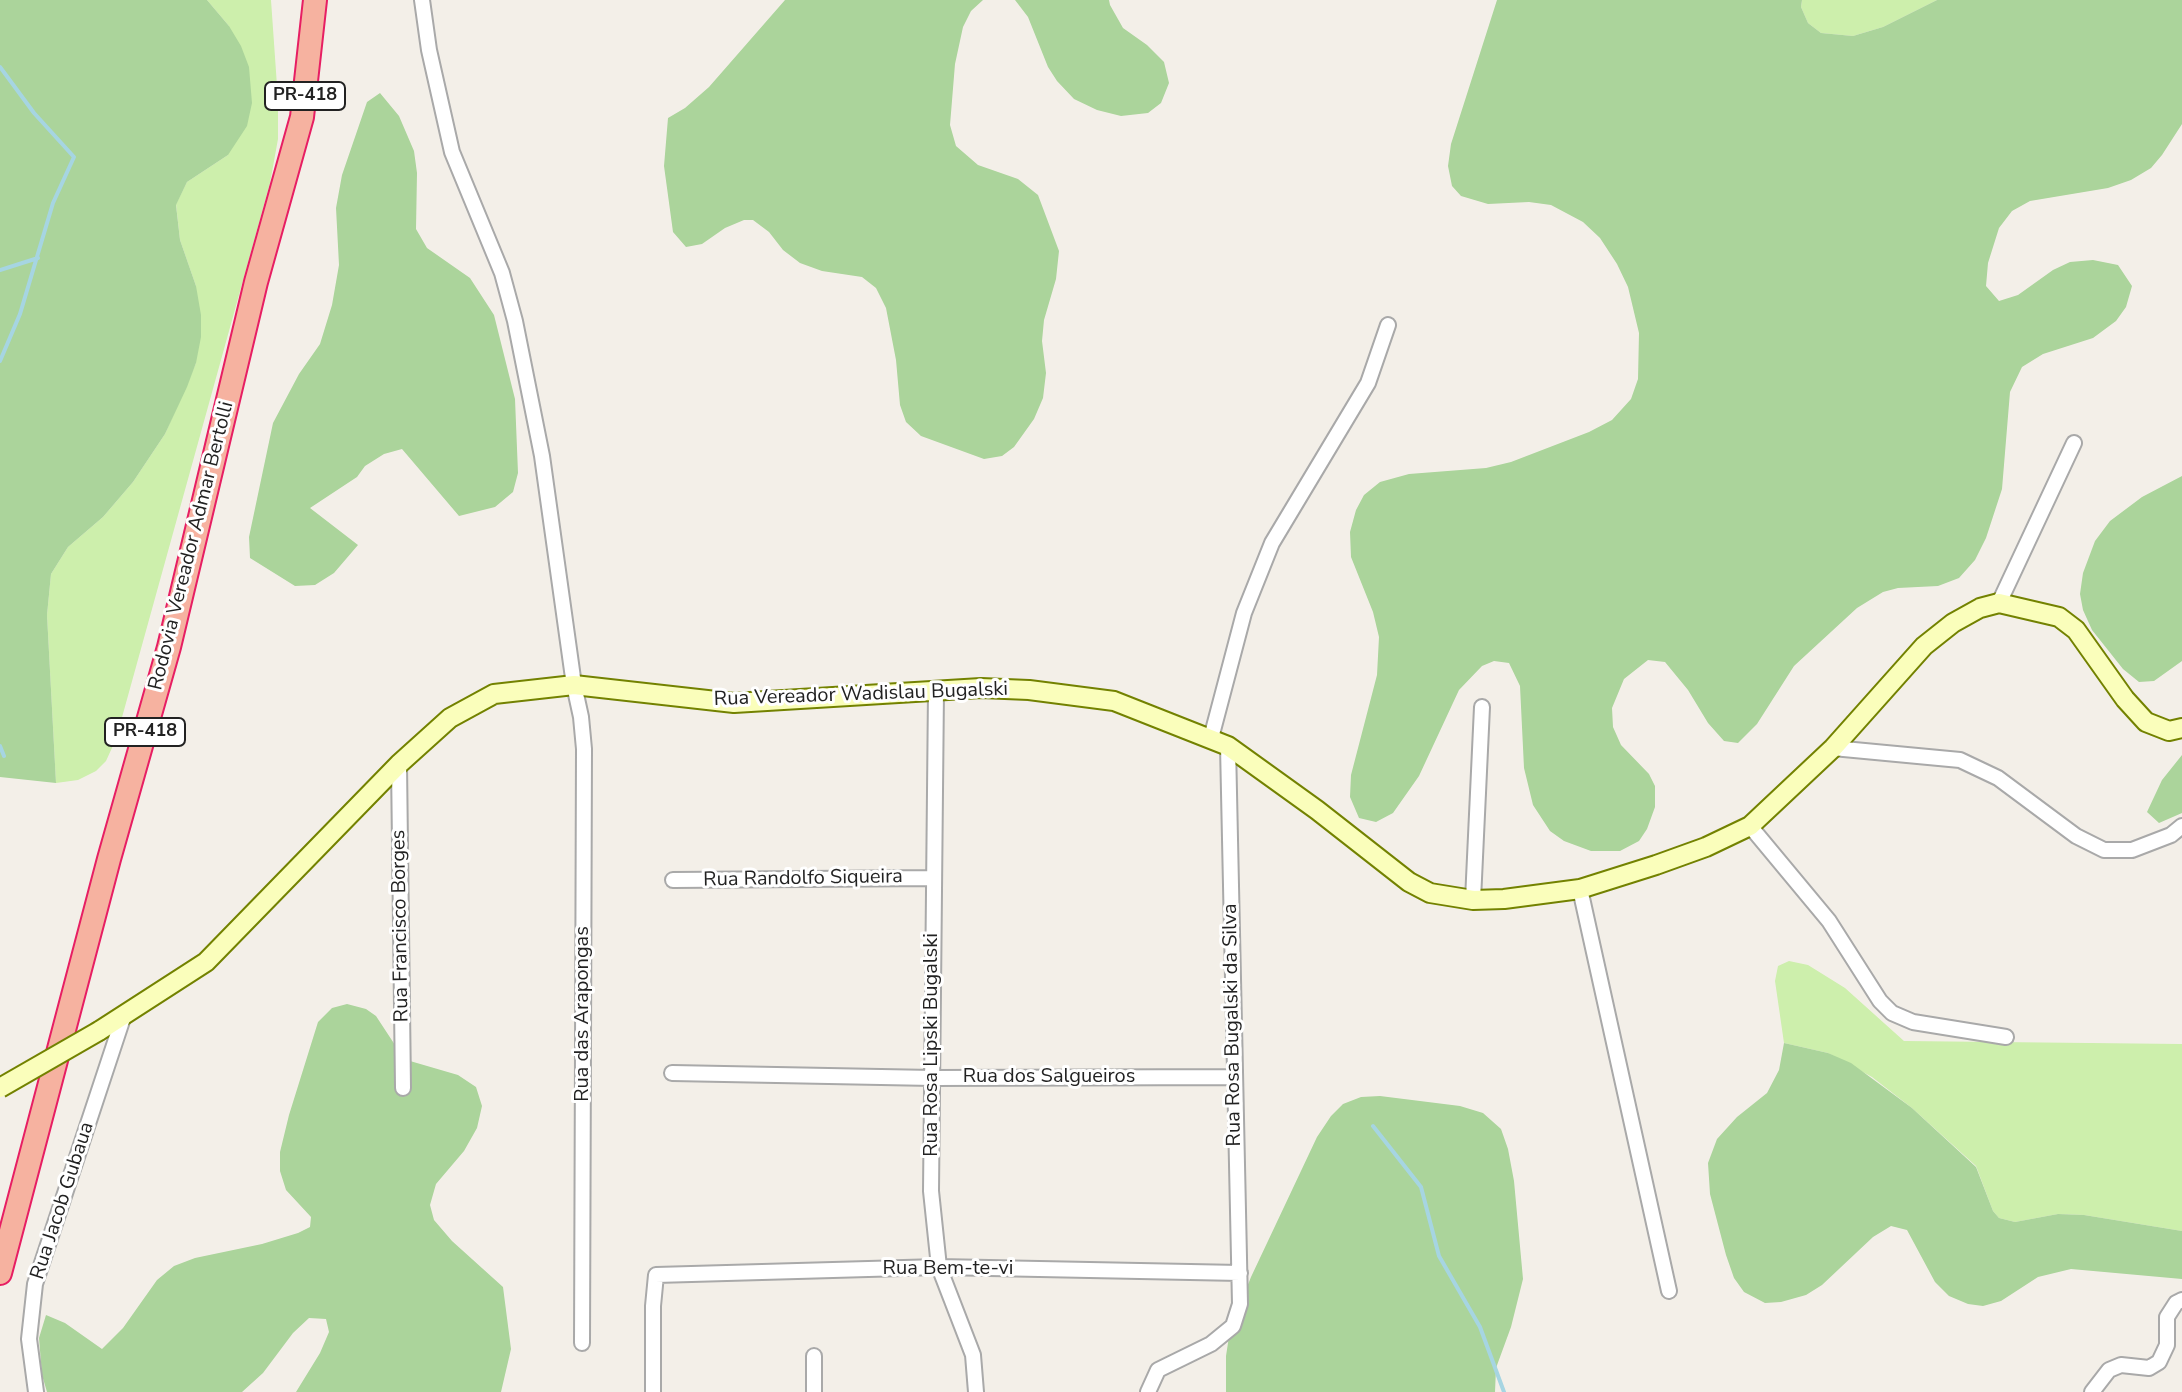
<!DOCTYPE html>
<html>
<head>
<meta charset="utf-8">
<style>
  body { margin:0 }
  canvas { display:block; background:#f3efe8 }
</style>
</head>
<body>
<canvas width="2182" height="1392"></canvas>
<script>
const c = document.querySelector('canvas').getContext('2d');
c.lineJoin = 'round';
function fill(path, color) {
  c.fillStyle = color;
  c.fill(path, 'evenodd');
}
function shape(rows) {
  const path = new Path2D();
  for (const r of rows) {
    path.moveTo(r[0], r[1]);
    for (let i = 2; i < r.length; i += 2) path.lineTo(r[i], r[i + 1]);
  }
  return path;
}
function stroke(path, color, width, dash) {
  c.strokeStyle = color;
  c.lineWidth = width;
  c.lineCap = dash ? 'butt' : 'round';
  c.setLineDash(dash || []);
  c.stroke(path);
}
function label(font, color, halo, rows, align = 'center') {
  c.font = font + ' "Nunito Sans",sans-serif';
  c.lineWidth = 6;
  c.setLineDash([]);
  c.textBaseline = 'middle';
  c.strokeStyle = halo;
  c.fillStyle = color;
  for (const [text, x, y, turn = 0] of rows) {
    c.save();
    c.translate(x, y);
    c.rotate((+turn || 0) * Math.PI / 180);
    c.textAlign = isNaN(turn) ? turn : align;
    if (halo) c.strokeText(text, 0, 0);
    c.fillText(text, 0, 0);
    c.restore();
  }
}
const grass = shape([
  [207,0,271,0,278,100,278,139,270,183,116,739,106,761,96,771,78,780,56,783,47,615,51,574,68,547,103,517,133,482,165,434,196,363,196,286,180,240,176,204,187,182,228,155,229,26],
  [1802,0,1937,0,1883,27,1853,36,1821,33,1808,23,1801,7],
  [1789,961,1808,965,1845,988,1904,1041,2182,1044,2182,1231,2084,1215,2058,1214,2015,1222,1999,1218,1993,1211,1976,1166,1912,1108,1872,1077,1828,1053,1784,1043,1775,981,1778,966]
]);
const forest = shape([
  [0,0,207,0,229,26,241,46,249,67,252,103,247,126,228,155,187,182,176,205,180,240,196,286,201,315,201,337,196,363,187,387,165,434,133,482,103,517,68,547,51,574,47,615,56,783,0,777],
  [785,0,983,0,971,11,963,27,955,64,950,125,956,146,978,165,1018,179,1038,195,1059,251,1056,279,1044,320,1042,341,1046,373,1043,398,1034,419,1014,447,1002,456,984,459,921,436,906,422,900,405,896,360,886,308,876,288,862,277,822,271,800,263,783,250,769,232,753,220,744,220,725,228,702,244,686,247,673,232,664,166,668,118,685,108,709,87],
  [1015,0,1109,0,1110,5,1123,28,1147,45,1164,62,1169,83,1161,103,1148,113,1121,116,1097,110,1074,99,1057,81,1048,67,1028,17],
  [1497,0,1802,0,1801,7,1808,23,1821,33,1853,36,1883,27,1937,0,2182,0,2182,124,2162,155,2151,168,2131,180,2108,188,2030,201,2012,211,1999,228,1988,263,1986,286,1999,301,2018,295,2053,270,2070,262,2093,260,2118,265,2132,286,2126,307,2116,321,2093,338,2043,354,2022,367,2010,392,2002,489,1986,538,1975,560,1959,578,1938,586,1898,588,1883,592,1857,608,1794,666,1757,724,1738,743,1724,741,1708,723,1688,690,1665,662,1648,660,1624,679,1612,708,1613,727,1621,745,1649,774,1655,786,1655,807,1647,829,1639,841,1620,851,1591,851,1564,841,1550,831,1533,805,1524,768,1520,686,1509,663,1494,661,1482,666,1459,690,1419,776,1393,813,1376,822,1359,818,1350,797,1351,775,1377,675,1379,637,1373,612,1351,557,1350,532,1356,510,1364,495,1380,482,1409,474,1486,468,1511,462,1589,432,1612,420,1631,399,1638,379,1639,333,1628,287,1617,264,1600,238,1583,222,1551,205,1529,202,1488,204,1461,196,1452,186,1448,166,1451,144],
  [380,93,399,116,414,151,417,173,416,229,427,248,470,278,494,315,515,399,518,473,513,492,495,507,459,516,402,449,384,454,365,466,357,477,310,508,358,545,334,573,315,585,295,586,250,558,249,537,273,423,299,374,320,344,332,305,339,265,336,208,342,175,367,102],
  [2182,476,2182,661,2154,681,2139,682,2123,669,2092,630,2083,610,2080,594,2083,573,2095,541,2110,521,2142,497],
  [2182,755,2182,813,2159,823,2147,812,2162,780],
  [347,1004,366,1009,376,1016,395,1045,410,1061,458,1075,476,1087,482,1106,477,1128,464,1151,436,1184,430,1205,434,1220,452,1241,503,1287,511,1349,501,1392,296,1392,320,1353,329,1332,326,1319,309,1318,293,1333,263,1373,242,1392,47,1392,42,1375,39,1338,46,1315,65,1323,102,1349,123,1328,157,1280,174,1266,195,1258,262,1244,298,1233,310,1227,311,1217,286,1190,280,1171,280,1152,289,1115,318,1022,332,1008],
  [1784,1043,1828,1053,1851,1063,1912,1108,1976,1167,1993,1211,1999,1218,2015,1222,2058,1214,2084,1215,2182,1231,2182,1279,2071,1269,2038,1277,2001,1301,1983,1306,1968,1304,1949,1296,1935,1282,1907,1230,1891,1226,1873,1237,1822,1285,1806,1295,1781,1302,1765,1303,1744,1292,1734,1278,1726,1255,1710,1194,1708,1163,1717,1139,1737,1117,1767,1093,1779,1070],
  [1380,1096,1460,1106,1483,1113,1501,1129,1508,1149,1514,1181,1523,1279,1511,1327,1496,1368,1495,1392,1226,1392,1226,1356,1230,1330,1251,1277,1317,1137,1331,1116,1343,1104,1361,1097]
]);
const stream = shape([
  [0,67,34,113,74,157,53,203,20,314,0,361],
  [0,270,38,258],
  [0,746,4,756],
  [1373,1126,1421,1187,1439,1256,1480,1327,1504,1392]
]);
const minor = shape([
  [422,0,429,50,452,152,502,273,515,321,542,456,574,685,581,717,584,749,582,1343],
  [1999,603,2074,443],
  [936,691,931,1191,939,1267,973,1355,976,1392],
  [1211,738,1244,613,1272,543,1368,383,1388,325],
  [1833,748,1960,760,1998,778,2076,836,2104,850,2132,850,2171,835,2182,826],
  [399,764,403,1088],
  [1750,826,1829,921,1880,1001,1892,1013,1913,1022,2006,1037],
  [673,880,933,878],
  [1580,889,1669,1291],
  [1473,900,1482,707],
  [672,1073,933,1078,1234,1077],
  [814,1356,814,1392],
  [36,1392,29,1339,35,1284,124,1015],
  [653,1392,653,1306,656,1275,939,1267,1240,1273],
  [1148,1392,1158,1370,1211,1344,1233,1326,1240,1304,1228,746],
  [2092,1392,2109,1370,2121,1365,2149,1368,2159,1362,2167,1345,2167,1317,2176,1303,2182,1300]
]);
const secondary = shape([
  [99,1031,206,962,399,764,450,718,494,694,574,685,734,703,981,688,1029,690,1114,701,1228,746,1317,810,1409,882,1430,893,1473,900,1504,899,1580,889,1656,865,1706,847,1750,826,1833,748,1924,646,1953,623,1980,608,1999,603,2059,617,2076,630,2125,699,2146,722,2169,731,2182,728]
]);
const trunk = shape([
  [0,1273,109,859,169,647,256,282,302,117,315,0]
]);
const secondaryBridge = shape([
  [0,1088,99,1031]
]);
const shields = [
  [305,96,80],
  [145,732,80]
];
const shieldNames = [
  ["PR-418",305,96],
  ["PR-418",145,732]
];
const streetNames = [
  ["Rodovia Vereador Admar Bertolli",192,546,-76],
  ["Rua Vereador Wadislau Bugalski",861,695,-2],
  ["Rua Randolfo Siqueira",803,879,-1],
  ["Rua Francisco Borges",401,926,-91],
  ["Rua das Arapongas",583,1014,-90],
  ["Rua Rosa Bugalski da Silva",1233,1025,-91],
  ["Rua Rosa Lipski Bugalski",932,1045,-90],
  ["Rua dos Salgueiros",1049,1077],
  ["Rua Jacob Gubaua",63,1201,-72],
  ["Rua Bem-te-vi",948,1269]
];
fill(grass, '#cdefac');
fill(forest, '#abd49b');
stroke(stream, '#a6d5e2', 4);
stroke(minor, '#a9a9a9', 18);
stroke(secondary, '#738200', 22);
stroke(trunk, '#e71e63', 26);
stroke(minor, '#fff', 14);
stroke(secondary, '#fafebb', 18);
stroke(trunk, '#f6b2a0', 22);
stroke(secondaryBridge, '#738200', 22, []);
stroke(secondaryBridge, '#fafebb', 18);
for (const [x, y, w] of shields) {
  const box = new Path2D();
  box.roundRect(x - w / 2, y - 14, w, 28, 6);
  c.fillStyle = '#fff';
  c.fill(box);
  stroke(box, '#222', 2);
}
label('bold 18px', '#222', null, shieldNames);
label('20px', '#222', '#fff', streetNames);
</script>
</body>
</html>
